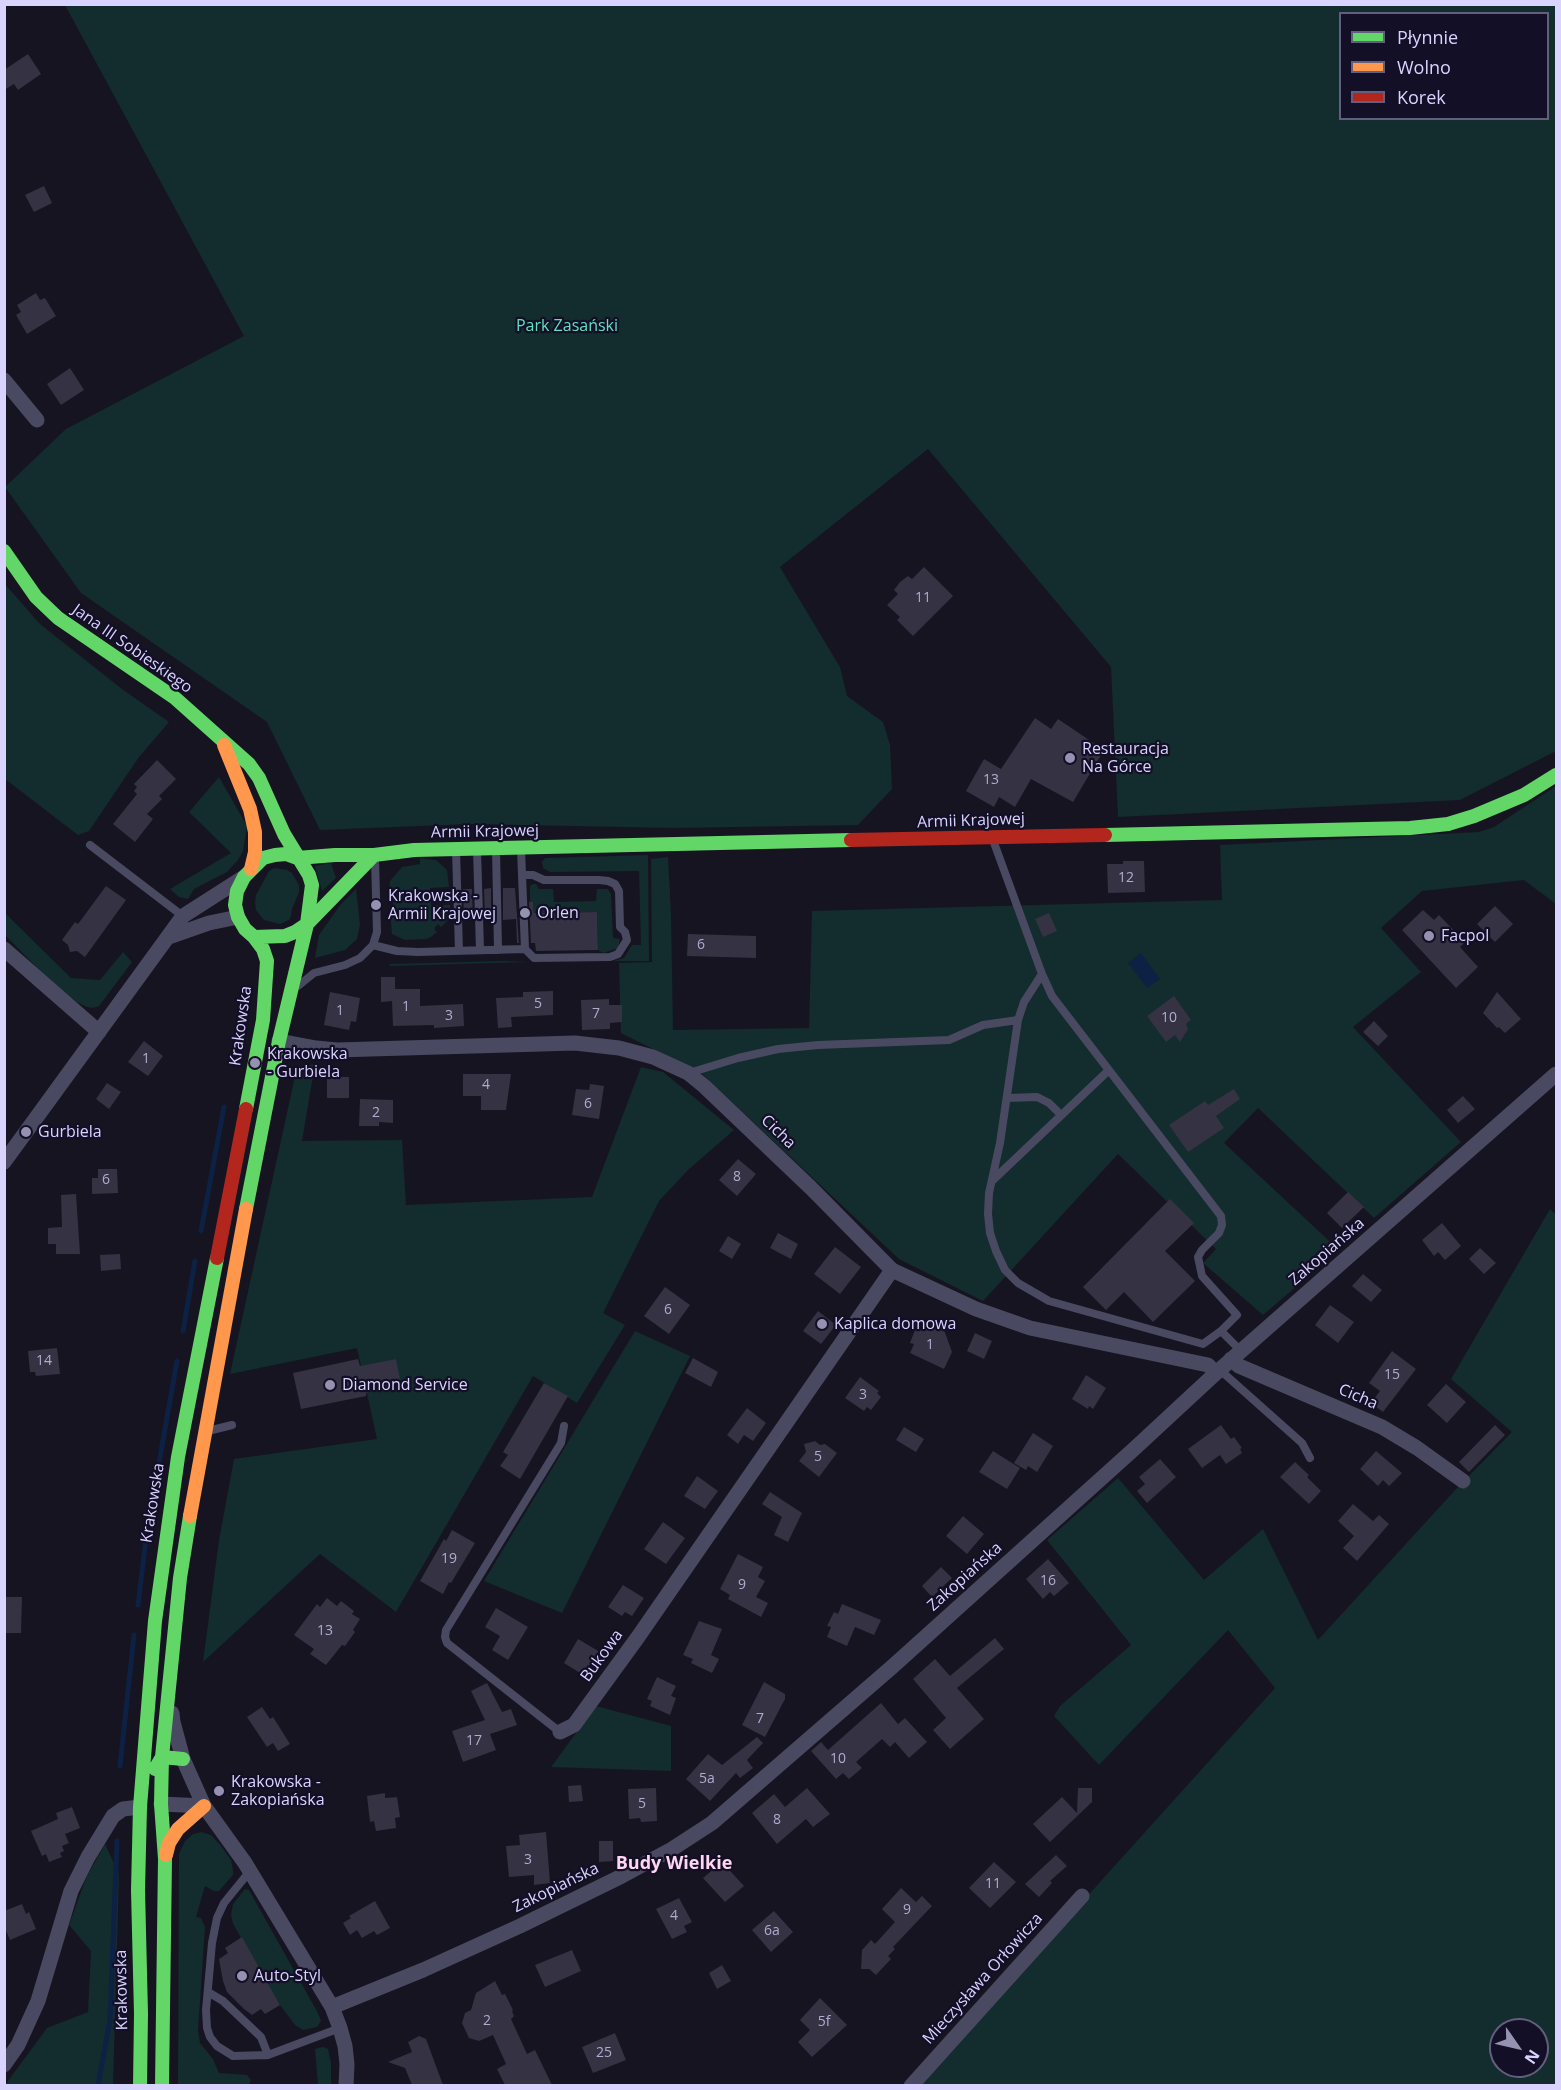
<!DOCTYPE html>
<html>
<head>
<meta charset="utf-8">
<style>
  body { margin:0 }
  #map { position:relative; width:1561px; height:2090px; overflow:hidden; background:#161421; font-family:"Open Sans",sans-serif }
  canvas { display:block }
  .frame { position:absolute; inset:0; border:6px solid #d9d4ff; pointer-events:none }
  .legend { position:absolute; left:1339px; top:12px; width:210px; height:108px; box-sizing:border-box; background:#130f26; border:2px solid #625e7d; margin:0; padding:8px 10px; list-style:none; font-size:18px; color:#d9d4ff }
  .legend li { display:flex; align-items:center; gap:12px; height:30px }
  .legend b { width:30px; border:2px solid #625e7d }
  .north { position:absolute; left:1489px; top:2018px; width:60px; height:60px; box-sizing:border-box; background:#130f26; border:2px solid #625e7d; border-radius:50%; rotate:124deg; font-size:16px; font-weight:700; line-height:24px; text-align:center; color:#d9d4ff }
  .north::after { content:''; display:block; margin:auto; width:21px; height:27px; background:#9591b1; clip-path:polygon(50% 0,100% 100%,50% 72%,0 100%) }
</style>
</head>
<body>
<div id="map">
<canvas width="1561" height="2090"></canvas>
<div class="frame"></div>
<ul class="legend">
<li><b style="height:8px;background:#63d668"></b>Płynnie</li>
<li><b style="height:8px;background:#ff974d"></b>Wolno</li>
<li><b style="height:8px;background:#b3261e"></b>Korek</li>
</ul>
<div class="north">N</div>
</div>
<script>
const c = document.querySelector('canvas').getContext('2d');
c.lineJoin = 'round';
function fill(path, color) {
  c.fillStyle = color;
  c.fill(path, 'evenodd');
}
function shape(rows) {
  const path = new Path2D();
  for (const r of rows) {
    path.moveTo(r[0], r[1]);
    for (let i = 2; i < r.length; i += 2) path.lineTo(r[i], r[i + 1]);
  }
  return path;
}
function stroke(path, color, width, dash) {
  c.strokeStyle = color;
  c.lineWidth = width;
  c.lineCap = dash ? 'butt' : 'round';
  c.setLineDash(dash || []);
  c.stroke(path);
}
function label(font, color, halo, rows, align = 'center') {
  c.font = font + ' "Open Sans",sans-serif';
  c.lineWidth = 4.5;
  c.setLineDash([]);
  c.textBaseline = 'middle';
  c.strokeStyle = halo;
  c.fillStyle = color;
  for (const [text, x, y, turn = 0] of rows) {
    c.save();
    c.translate(x, y);
    c.rotate((+turn || 0) * Math.PI / 180);
    c.textAlign = isNaN(turn) ? turn : align;
    if (halo) c.strokeText(text, 0, 0);
    c.fillText(text, 0, 0);
    c.restore();
  }
}
const green = shape([
  [65,5,1556,5,1556,751,1460,800,1118,817,1111,667,928,449,780,567,840,667,847,696,883,722,890,745,892,789,858,825,674,828,470,824,320,830,267,722,81,593,5,487,66,429,244,336],
  [1340,14,1548,14,1548,118,1340,118],
  [4,583,40,624,122,689,169,722,139,757,89,831,78,835,5,779],
  [219,777,247,826,243,851,238,860,227,872,194,889,188,899,179,897,170,889,231,853,189,812],
  [1556,786,1556,904,1524,880,1422,891,1381,928,1421,972,1353,1027,1461,1142,1374,1218,1258,1108,1224,1143,1339,1250,1263,1315,1203,1263,1216,1249,1118,1154,983,1301,899,1259,701,1073,621,1033,619,963,652,962,651,859,668,857,671,913,673,1030,809,1028,812,911,1222,900,1220,845,1479,832,1494,827],
  [648,855,649,961,613,961,624,958,632,945,641,945,639,871,550,872,543,868,542,862,545,858],
  [420,858,436,860,447,870,449,887,430,888,431,905,450,905,450,913,447,921,441,927,438,924,434,929,437,932,431,937,426,939,405,940,392,934,390,912,394,912,393,897,389,897,390,881,402,867,420,864],
  [331,863,336,878,322,891,315,866],
  [274,868,287,870,292,873,299,885,299,892,292,909,291,916,289,920,280,924,264,920,256,910,255,903,256,895,269,871],
  [533,884,536,884,539,889,553,889,554,902,596,901,597,889,608,889,611,894,613,938,620,939,618,948,603,953,598,950,597,912,534,913,533,902,530,902,530,886],
  [356,889,360,924,357,939,345,950,315,958,319,935,341,904],
  [4,912,71,978,100,980,123,952,132,962,99,1006,93,1008,87,1007,77,1002,53,984,5,935],
  [506,961,528,962,389,966,390,964],
  [315,1064,302,1141,402,1140,406,1205,592,1197,641,1067,663,1072,734,1130,688,1170,659,1201,603,1313,625,1325,577,1403,533,1376,396,1612,320,1554,203,1662,219,1540,234,1459,377,1439,357,1348,230,1374,297,1067],
  [1550,1209,1556,1215,1556,2085,916,2086,1275,1688,1228,1630,1099,1765,1054,1716,1060,1706,1131,1645,1047,1540,1118,1478,1204,1580,1263,1529,1318,1640,1457,1488,1512,1432,1451,1379],
  [1501,2030,1537,2030,1537,2066,1501,2066],
  [635,1331,690,1356,562,1613,484,1581],
  [596,1706,671,1726,671,1771,551,1767],
  [201,1832,211,1835,221,1846,231,1860,233,1870,233,1875,219,1891,214,1891,205,1886,196,1917,201,1918,205,1927,198,2031,200,2043,213,2059,219,2073,247,2075,251,2080,249,2084,178,2085,179,1854,185,1841,193,1834],
  [105,1844,119,1874,113,2085,5,2085,47,2028,88,2012,91,1951,69,1925,86,1878],
  [245,1889,249,1890,318,2013,321,2021,317,2027,303,2030,295,2025,280,2005,233,1924,231,1915,233,1904],
  [323,2047,328,2049,331,2063,331,2085,318,2085,315,2049]
]);
const water = shape([
  [1141,953,1160,979,1147,988,1128,963]
]);
const stream = shape([
  [201,1231,224,1107],
  [183,1331,195,1261],
  [138,1605,147,1531,177,1361],
  [120,1766,134,1635],
  [98,2086,110,2020,117,1841]
]);
const building = shape([
  [28,54,41,74,18,90,14,84,4,90,4,70],
  [44,186,52,203,34,212,25,195],
  [36,293,40,300,45,298,56,316,27,334,16,315,21,312,17,305],
  [70,368,84,390,61,405,47,384],
  [924,567,953,596,913,636,897,620,900,617,887,605,898,594,894,590,900,582,908,576,912,579],
  [1035,718,1051,729,1058,719,1104,750,1073,802,1031,779,1015,807,999,797,994,807,966,791,984,759,1001,769],
  [157,760,176,779,159,796,162,799,147,814,153,819,135,842,113,824,137,794,134,791,137,787,134,784],
  [1123,861,1144,861,1145,892,1108,893,1107,864,1123,864],
  [106,886,126,900,85,957,77,951,70,952,68,945,62,940,75,922,78,924],
  [491,888,491,920,485,920,484,889],
  [503,888,515,888,519,943,517,943,516,919,503,920],
  [463,889,472,889,473,920,464,920],
  [529,902,533,902,534,913,597,912,598,950,536,951,535,943,531,943],
  [1495,906,1513,924,1495,942,1477,924],
  [1423,910,1434,920,1439,915,1465,942,1460,947,1478,967,1456,988,1402,930],
  [1049,913,1057,931,1043,937,1035,919],
  [688,934,756,936,756,958,687,956],
  [381,977,395,977,395,989,420,989,420,1006,463,1004,464,1026,434,1028,434,1025,393,1026,392,1001,381,1002],
  [553,991,553,1015,511,1017,512,1027,498,1028,496,998,523,997,523,992],
  [330,992,360,998,356,1022,351,1021,349,1030,324,1025],
  [1497,992,1521,1019,1505,1033,1499,1027,1497,1028,1483,1013],
  [1174,996,1191,1020,1186,1024,1188,1029,1180,1042,1175,1035,1166,1042,1147,1016],
  [609,999,609,1005,622,1005,622,1022,610,1023,610,1029,582,1030,581,1000],
  [1374,1021,1388,1036,1378,1046,1363,1032],
  [144,1041,163,1056,148,1076,128,1062],
  [463,1074,511,1074,506,1110,481,1110,481,1096,463,1096],
  [327,1077,349,1077,349,1098,327,1098],
  [107,1083,121,1092,109,1109,96,1099],
  [590,1084,604,1086,599,1119,572,1115,576,1089,589,1090],
  [1234,1089,1240,1099,1216,1116,1224,1128,1188,1152,1169,1125,1205,1101,1208,1105],
  [1463,1096,1475,1109,1458,1123,1447,1110],
  [360,1099,393,1100,393,1123,379,1122,379,1126,359,1126],
  [738,1159,756,1174,737,1196,719,1180],
  [98,1169,117,1169,118,1193,92,1194,92,1178,98,1178],
  [1348,1192,1364,1207,1342,1228,1327,1213],
  [76,1194,80,1254,56,1254,56,1244,48,1244,48,1228,62,1227,61,1195],
  [1170,1199,1194,1223,1165,1251,1195,1281,1153,1322,1124,1292,1106,1310,1083,1287],
  [1442,1223,1461,1246,1445,1260,1438,1252,1434,1256,1422,1240],
  [778,1233,798,1244,791,1259,770,1248],
  [728,1236,741,1244,732,1259,719,1251],
  [835,1247,861,1267,840,1294,814,1274],
  [1480,1248,1496,1263,1484,1274,1469,1259],
  [120,1254,121,1269,101,1271,100,1255],
  [1363,1274,1382,1290,1371,1302,1352,1286],
  [665,1287,690,1305,669,1334,644,1316],
  [1330,1305,1354,1322,1338,1343,1315,1325],
  [818,1311,836,1325,821,1344,803,1331],
  [934,1323,943,1327,952,1352,944,1369,910,1353,914,1344,910,1343,915,1330],
  [975,1333,992,1341,984,1359,967,1351],
  [57,1348,60,1374,36,1376,35,1372,30,1372,28,1351],
  [1392,1351,1416,1369,1383,1412,1371,1403,1380,1391,1369,1383],
  [693,1358,718,1372,711,1387,685,1373],
  [358,1359,360,1366,396,1359,401,1385,366,1393,366,1396,301,1409,293,1373],
  [1086,1375,1106,1388,1093,1409,1089,1406,1088,1409,1072,1399],
  [860,1377,879,1391,877,1393,881,1397,871,1410,867,1407,864,1411,845,1398],
  [544,1383,568,1396,520,1479,500,1466,508,1455,503,1452],
  [1446,1384,1466,1402,1447,1423,1427,1405],
  [747,1408,766,1423,753,1441,744,1435,738,1444,727,1435],
  [1221,1425,1231,1439,1234,1437,1242,1448,1240,1449,1242,1453,1226,1464,1220,1455,1202,1468,1188,1449],
  [1495,1425,1505,1435,1469,1472,1459,1462],
  [904,1427,924,1439,916,1452,896,1440],
  [1033,1433,1053,1446,1037,1472,1028,1466,1026,1470,1014,1463],
  [815,1441,820,1445,825,1444,837,1453,819,1477,799,1461,806,1452,804,1444],
  [993,1451,1020,1468,1007,1489,979,1472],
  [1376,1451,1402,1473,1389,1486,1383,1480,1378,1486,1360,1469],
  [1160,1459,1176,1477,1147,1503,1137,1491,1145,1484,1139,1477],
  [1295,1462,1309,1475,1307,1477,1321,1491,1309,1504,1280,1477],
  [697,1476,718,1491,705,1509,684,1496],
  [770,1492,802,1513,788,1542,774,1535,782,1517,762,1504],
  [1353,1504,1373,1521,1379,1515,1389,1524,1357,1561,1343,1548,1354,1536,1338,1521],
  [963,1516,984,1534,967,1554,946,1536],
  [663,1522,685,1538,666,1564,644,1549],
  [452,1530,475,1543,451,1583,449,1582,443,1594,420,1581,444,1539,446,1541],
  [738,1554,763,1567,758,1577,765,1581,756,1597,768,1603,761,1617,728,1599,730,1595,720,1589],
  [1048,1559,1069,1583,1054,1596,1050,1592,1043,1599,1026,1579],
  [941,1567,952,1578,932,1597,922,1586],
  [623,1585,644,1598,632,1616,625,1612,622,1616,608,1607],
  [4,1597,22,1597,21,1633,4,1633],
  [327,1598,337,1606,341,1601,354,1611,352,1614,360,1619,353,1630,355,1632,345,1646,342,1645,326,1665,310,1654,314,1649,294,1635,317,1604,320,1607],
  [842,1604,881,1620,874,1635,855,1627,847,1646,827,1637,831,1627,827,1626,834,1612,838,1614],
  [496,1608,528,1627,508,1660,492,1650,500,1636,485,1627],
  [699,1621,722,1629,711,1655,719,1659,712,1673,691,1663,693,1659,683,1655],
  [995,1638,1004,1649,957,1688,984,1719,950,1749,933,1730,946,1718,913,1679,935,1659,950,1676],
  [578,1639,600,1652,585,1676,564,1663],
  [657,1677,676,1686,671,1696,676,1698,670,1715,650,1706,652,1701,647,1699],
  [764,1682,785,1694,785,1699,765,1737,742,1725],
  [487,1683,502,1712,511,1709,517,1725,490,1734,496,1750,463,1762,452,1731,485,1720,471,1691],
  [881,1703,898,1724,905,1718,927,1742,909,1758,895,1742,890,1747,882,1739,856,1762,862,1768,849,1779,843,1773,836,1779,811,1751,821,1742,828,1750],
  [262,1707,270,1719,273,1717,290,1744,278,1751,273,1743,267,1747,247,1717],
  [757,1737,763,1743,747,1760,753,1768,740,1778,736,1773,710,1801,686,1779,708,1754,722,1765],
  [581,1785,583,1801,569,1802,568,1786],
  [656,1788,657,1821,641,1822,640,1818,629,1819,628,1789],
  [807,1788,830,1814,813,1827,806,1819,777,1844,752,1813,774,1794,785,1807],
  [1078,1788,1092,1788,1092,1802,1050,1842,1033,1824,1062,1797,1077,1813],
  [385,1793,385,1798,397,1797,400,1817,395,1818,396,1828,376,1831,374,1821,370,1822,367,1796],
  [72,1807,80,1828,65,1834,69,1843,62,1846,64,1851,60,1853,62,1857,49,1862,46,1854,42,1856,31,1831,58,1819,56,1813],
  [546,1832,550,1883,534,1885,534,1875,509,1877,506,1846,520,1845,519,1835],
  [599,1841,613,1841,613,1861,599,1862],
  [1056,1855,1067,1866,1050,1881,1052,1883,1039,1897,1025,1884],
  [722,1862,744,1886,725,1902,703,1878],
  [994,1862,1016,1882,990,1908,969,1888],
  [901,1888,916,1902,922,1896,932,1906,893,1947,895,1949,888,1956,891,1959,876,1975,869,1969,861,1969,862,1950,871,1940,875,1944,895,1922,882,1909],
  [679,1898,692,1922,684,1926,687,1932,672,1939,656,1909],
  [375,1901,390,1928,377,1935,374,1931,362,1938,357,1930,350,1935,343,1923,351,1918,349,1916],
  [22,1904,26,1914,29,1912,36,1929,10,1940,4,1926,4,1911],
  [774,1911,793,1932,771,1952,752,1930],
  [242,1937,280,2005,265,2014,261,2009,252,2015,244,2009,227,1992,223,1981,219,1959,228,1953,225,1948],
  [572,1950,581,1971,545,1987,535,1965],
  [722,1965,731,1981,717,1989,709,1973],
  [495,1981,502,1995,505,1994,513,2010,512,2011,514,2016,511,2019,527,2054,535,2050,552,2085,505,2085,497,2069,506,2064,493,2035,479,2041,469,2038,462,2023,465,2013,471,2010,476,1993],
  [820,1998,847,2025,812,2057,798,2042,810,2030,800,2020],
  [615,2033,626,2060,593,2073,582,2047],
  [419,2036,426,2039,443,2085,412,2085,405,2068,388,2062,412,2052,408,2042]
]);
const lane = shape([
  [993,840,1042,974,1024,1002,1018,1020,1000,1143,989,1193,988,1214,990,1233,996,1251,1005,1270,1018,1283,1049,1301,1203,1344,1221,1331,1241,1351],
  [90,845,184,917],
  [496,849,498,950],
  [456,850,459,951],
  [477,850,480,950],
  [522,875,525,949],
  [373,945,397,951,418,952,525,949,534,958,610,957,618,954,627,940,625,932,620,927,619,891,615,884,608,881,599,880,544,880,533,875,522,875,521,848],
  [1042,974,1052,996,1221,1216,1222,1225,1219,1233,1202,1250,1198,1257,1202,1276,1237,1315,1221,1331],
  [298,986,314,973,345,965,360,958,373,945,377,932,375,859],
  [689,1073,738,1058,778,1049,818,1045,949,1040,983,1025,1018,1020],
  [1007,1098,1037,1097,1049,1103,1061,1115],
  [993,1180,1109,1070],
  [1220,1370,1302,1443,1310,1458],
  [208,1431,232,1425],
  [560,1732,447,1643,445,1637,446,1630,561,1443,564,1426],
  [250,1871,224,1903,217,1918,212,1943,206,2010,207,2028,210,2037,217,2046,233,2056,268,2055,340,2028],
  [208,1992,223,2001,261,2037,268,2055]
]);
const street = shape([
  [4,380,37,420],
  [169,937,209,923,238,917],
  [4,949,99,1032],
  [279,1041,316,1048,337,1050,575,1043,619,1048,653,1057,688,1073,704,1086,811,1188,892,1270,976,1309,1030,1328,1208,1365,1216,1373],
  [4,1162,183,916,244,877],
  [1231,1359,1239,1366,1382,1427,1417,1448,1463,1481],
  [172,1713,173,1722,183,1759,204,1806,245,1863,332,2007,340,2028,345,2046,347,2064,346,2086],
  [560,1732,574,1725,638,1637,892,1270],
  [161,1804,204,1806],
  [332,2007,423,1970,520,1926,622,1876,672,1849,712,1823,892,1667,1134,1449,1216,1373,1556,1074],
  [4,2065,18,2045,38,2001,71,1891,88,1857,113,1816,123,1809,140,1807],
  [911,2086,1082,1896]
]);
const fast = shape([
  [4,551,36,597,58,618,175,698,249,764,259,778,284,834,309,875,312,885,307,924,279,1041,246,1209],
  [1105,835,1410,828,1448,824,1474,816,1524,795,1556,775],
  [374,855,307,924,295,932,285,936,254,937,245,929,238,917,235,905,237,891,244,877,263,858,275,855,286,854,297,858,335,855,374,855,414,850,851,840],
  [246,1109,263,1020,267,961,263,949,254,937],
  [155,1769,162,1757,183,1759],
  [140,2086,141,2014,138,1890,140,1807,155,1621,178,1457,217,1258],
  [162,2086,165,1859,161,1804,162,1757,180,1578,190,1516]
]);
const slow = shape([
  [224,745,250,809,255,832,255,852,251,869],
  [190,1516,246,1209],
  [166,1855,169,1843,178,1829,204,1806]
]);
const jam = shape([
  [851,840,1105,835],
  [217,1258,246,1109]
]);
const markers = [
  [1070,758,6,"#9591b1"],
  [376,905,6,"#9591b1"],
  [525,913,6,"#9591b1"],
  [1429,936,6,"#9591b1"],
  [255,1063,6,"#9591b1"],
  [26,1132,6,"#9591b1"],
  [822,1324,6,"#9591b1"],
  [330,1385,6,"#9591b1"],
  [219,1791,6,"#9591b1"],
  [242,1976,6,"#9591b1"]
];
const numberNames = [
  ["11",923,598],
  ["13",991,780],
  ["12",1126,878],
  ["6",701,945],
  ["5",538,1004],
  ["1",406,1007],
  ["1",340,1011],
  ["7",596,1014],
  ["3",449,1016],
  ["10",1169,1018],
  ["1",146,1059],
  ["4",486,1085],
  ["6",588,1104],
  ["2",376,1113],
  ["8",737,1177],
  ["6",106,1180],
  ["6",668,1310],
  ["1",930,1345],
  ["14",44,1361],
  ["15",1392,1375],
  ["3",863,1395],
  ["5",818,1457],
  ["19",449,1559],
  ["16",1048,1581],
  ["9",742,1585],
  ["13",325,1631],
  ["7",760,1719],
  ["17",474,1741],
  ["10",838,1759],
  ["5a",707,1779],
  ["5",642,1804],
  ["8",777,1820],
  ["3",528,1860],
  ["11",993,1884],
  ["9",907,1910],
  ["4",674,1916],
  ["6a",772,1931],
  ["2",487,2021],
  ["5f",824,2022],
  ["25",604,2053]
];
const parkNames = [
  ["Park Zasański",567,326]
];
const streetNames = [
  ["Jana III Sobieskiego",132,649,35],
  ["Armii Krajowej",971,821,-2],
  ["Armii Krajowej",485,832,-1],
  ["Krakowska",241,1026,-82],
  ["Cicha",778,1132,44],
  ["Zakopiańska",1327,1252,-41],
  ["Cicha",1358,1397,23],
  ["Krakowska",153,1503,-81],
  ["Zakopiańska",965,1577,-42],
  ["Bukowa",602,1656,-54],
  ["Zakopiańska",556,1888,-26],
  ["Mieczysława Orłowicza",983,1979,-48],
  ["Krakowska",122,1990,-91]
];
const poiNames = [
  ["Restauracja",1082,749],
  ["Na Górce",1082,767],
  ["Krakowska -",388,896],
  ["Armii Krajowej",388,914],
  ["Orlen",537,913],
  ["Facpol",1441,936],
  ["Krakowska",267,1054],
  ["- Gurbiela",267,1072],
  ["Gurbiela",38,1132],
  ["Kaplica domowa",834,1324],
  ["Diamond Service",342,1385],
  ["Krakowska -",231,1782],
  ["Zakopiańska",231,1800],
  ["Auto-Styl",254,1976]
];
const neighbourhoodNames = [
  ["Budy Wielkie",674,1864]
];
fill(green, '#132c2d');
fill(water, '#0d2144');
stroke(stream, '#0d2144', 5);
fill(building, '#343243');
stroke(lane, '#4a4962', 8);
stroke(street, '#4a4962', 15);
stroke(fast, '#63d668', 14);
stroke(slow, '#ff974d', 14);
stroke(jam, '#b3261e', 14);
for (const [x, y, r, color] of markers) {
  const dot = new Path2D();
  dot.arc(x, y, r, 0, 2 * Math.PI);
  c.fillStyle = color;
  c.fill(dot);
  stroke(dot, '#130f26', 2);
}
label('14px', '#b0acd0', null, numberNames);
label('16px', '#5fe0c0', '#130f26', parkNames);
label('16px', '#d9d4ff', '#130f26', streetNames);
label('16px', '#d9d4ff', '#130f26', poiNames, 'left');
label('bold 18px', '#ffd6f0', '#130f26', neighbourhoodNames);
</script>
</body>
</html>
